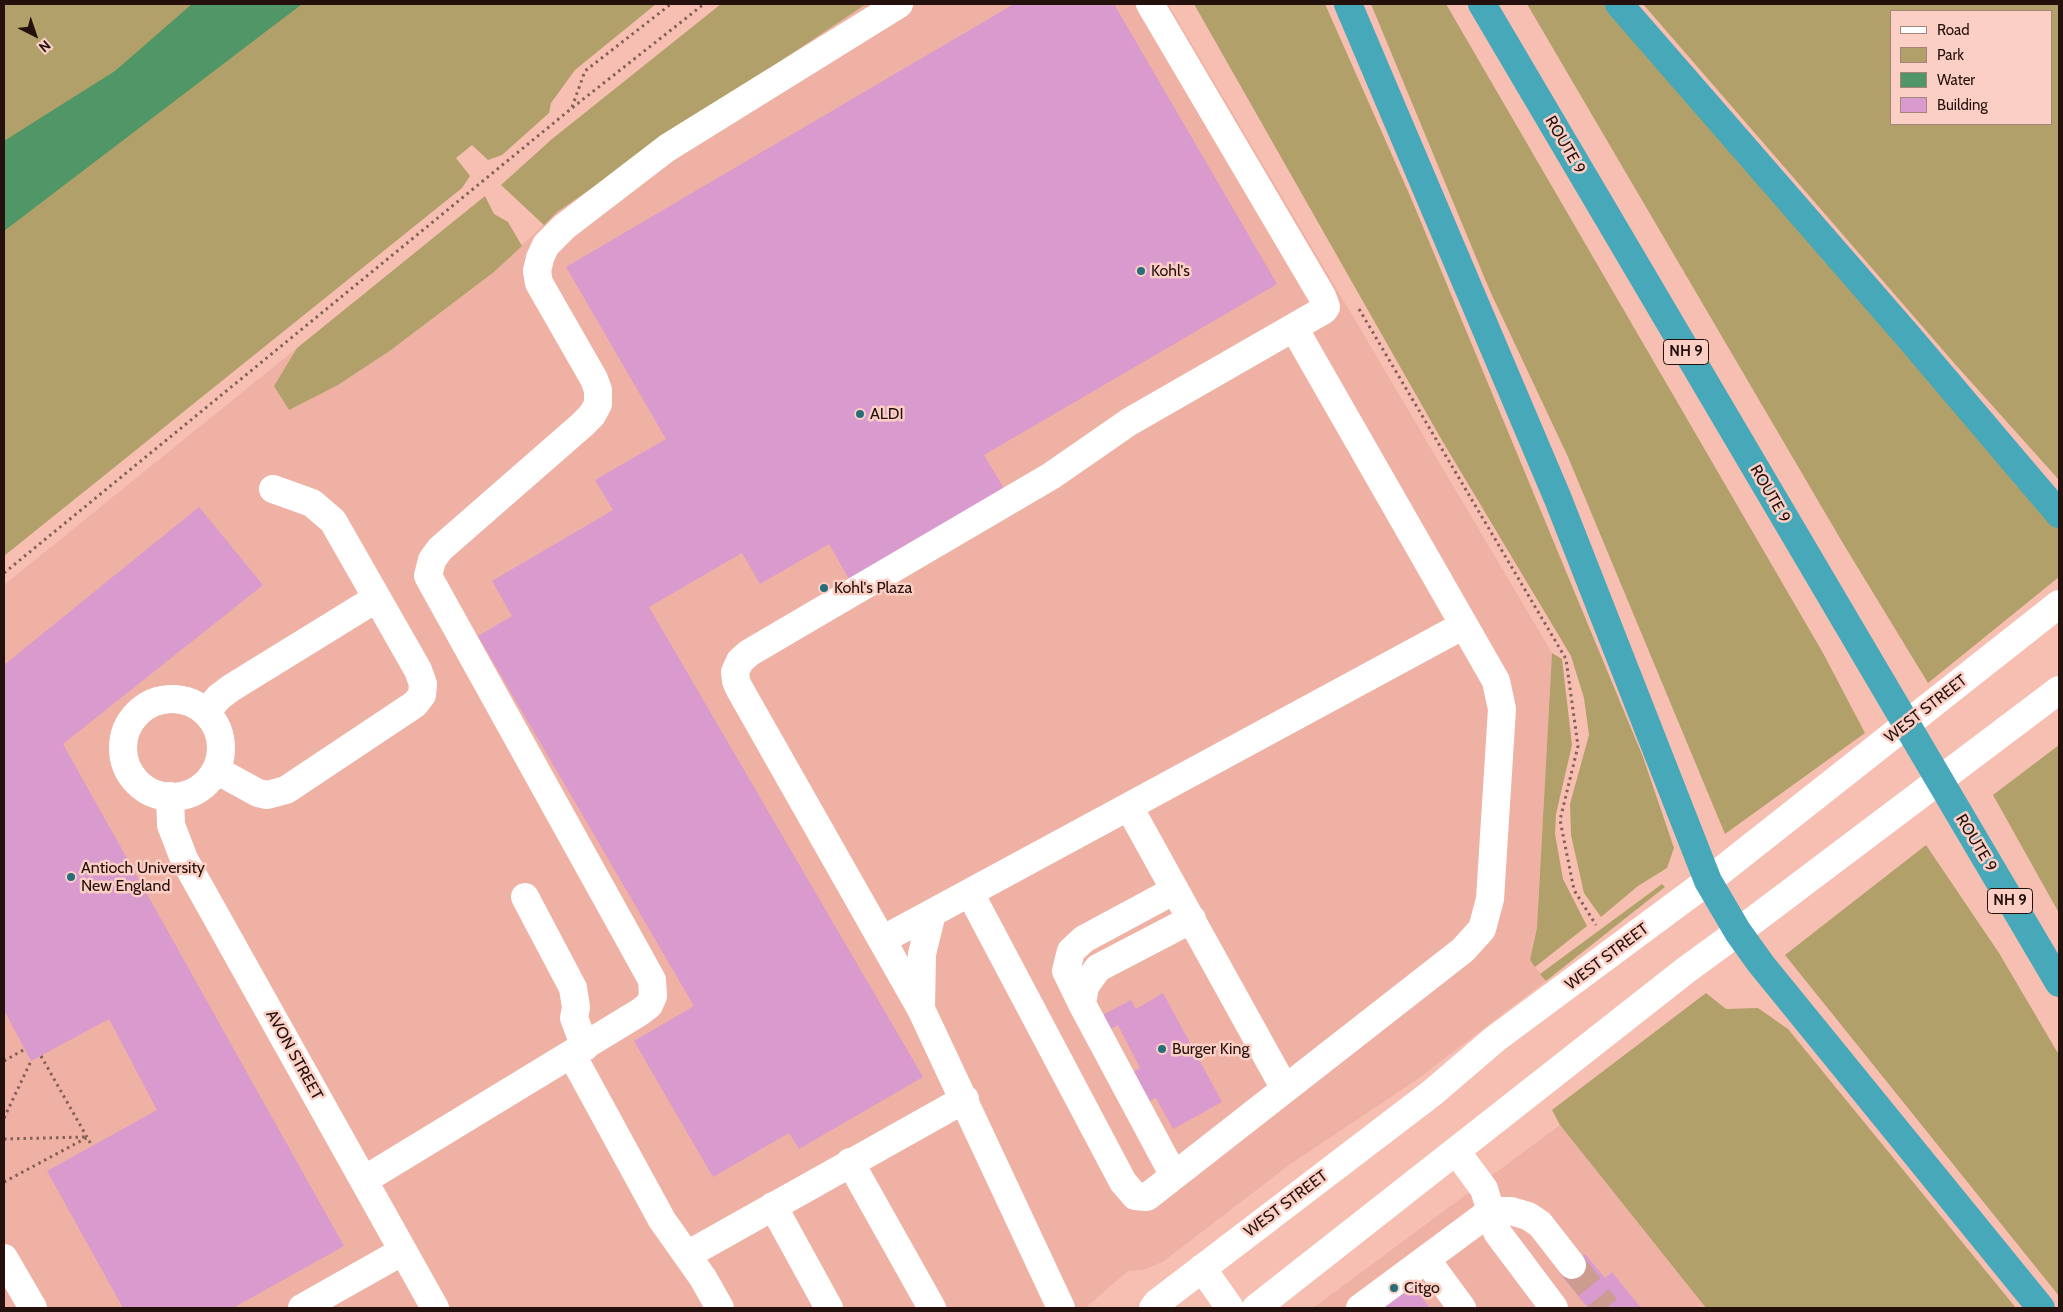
<!DOCTYPE html>
<html>
<head>
<meta charset="utf-8">
<style>
  body { margin:0 }
  #map { position:relative; width:2063px; height:1312px; overflow:hidden; background:#f6bfb2; font-family:Cabin,sans-serif }
  canvas { display:block }
  .frame { position:absolute; inset:0; border:5px solid #24110d; pointer-events:none }
  .legend { position:absolute; left:1890px; top:10px; width:162px; height:115px; box-sizing:border-box; background:#fccfc5; border:1px solid #a6837b; margin:0; padding:6px 9px; list-style:none; font-size:15px; color:#24110d }
  .legend li { display:flex; align-items:center; gap:10px; height:25px }
  .legend b { width:25px; border:1px solid #a6837b }
  .north { position:absolute; left:10px; top:10px; width:50px; height:50px; -webkit-text-stroke:4px #fccfc5; paint-order:stroke; rotate:139deg; font-size:14px; font-weight:700; line-height:20px; text-align:center; color:#24110d }
  .north::after { content:''; display:block; margin:auto; width:18px; height:22px; background:#24110d; clip-path:polygon(50% 0,100% 100%,50% 72%,0 100%) }
</style>
</head>
<body>
<div id="map">
<canvas width="2063" height="1312"></canvas>
<div class="frame"></div>
<ul class="legend">
<li><b style="height:6px;background:#fff"></b>Road</li>
<li><b style="height:14px;background:#b1a069"></b>Park</li>
<li><b style="height:14px;background:#509666"></b>Water</li>
<li><b style="height:14px;background:#d99ace"></b>Building</li>
</ul>
<div class="north">N</div>
</div>
<script>
const c = document.querySelector('canvas').getContext('2d');
c.lineJoin = 'round';
function fill(path, color) {
  c.fillStyle = color;
  c.fill(path, 'evenodd');
}
function shape(rows) {
  const path = new Path2D();
  for (const r of rows) {
    if (r.length === 3) {
      path.moveTo(r[0] + r[2], r[1]);
      path.arc(r[0], r[1], r[2], 0, 2 * Math.PI);
      continue;
    }
    path.moveTo(r[0], r[1]);
    for (let i = 2; i < r.length; i += 2) path.lineTo(r[i], r[i + 1]);
  }
  return path;
}
function stroke(path, color, width, dash) {
  c.strokeStyle = color;
  c.lineWidth = width;
  c.lineCap = dash ? 'butt' : 'round';
  c.setLineDash(dash || []);
  c.stroke(path);
}
function label(font, color, halo, rows, align = 'center') {
  c.font = font + ' Cabin,sans-serif';
  c.lineWidth = 5;
  c.setLineDash([]);
  c.textBaseline = 'middle';
  c.strokeStyle = halo;
  c.fillStyle = color;
  for (const [text, x, y, turn = 0] of rows) {
    c.save();
    c.translate(x, y);
    c.rotate((+turn || 0) * Math.PI / 180);
    c.textAlign = isNaN(turn) ? turn : align;
    if (halo) c.strokeText(text, 0, 0);
    c.fillText(text, 0, 0);
    c.restore();
  }
}
const built = shape([
  [866,4,1168,4,1552,653,1537,928,1530,960,1546,981,1415,1081,1289,1165,1164,1261,1143,1270,1128,1271,1085,1308,4,1308,4,585,297,348,274,386,289,410,338,385,391,350,494,272,557,212],
  [1560,1125,1706,1308,1313,1308]
]);
const green = shape([
  [4,4,656,4,575,70,551,103,549,113,502,155,488,160,472,145,456,158,470,176,462,188,4,556],
  [721,4,866,4,639,156,557,212,544,225,501,185,552,139],
  [1194,4,1325,4,1411,198,1643,757,1674,848,1667,868,1638,886,1601,917,1584,893,1571,835,1570,804,1589,735,1584,698,1571,656,1440,437],
  [1371,4,1446,4,1823,653,1865,733,1725,834,1568,457,1490,291],
  [1527,4,1605,4,2059,527,2059,577,1928,683,1844,545],
  [1643,4,2059,4,2059,480,1955,364],
  [1892,11,2052,11,2052,124,1892,124],
  [485,196,494,214,508,222,522,246,494,272,391,350,338,385,289,410,274,386,297,348],
  [1552,653,1562,659,1572,745,1556,814,1555,834,1563,879,1587,926,1535,967,1530,960,1537,928],
  [2059,745,2059,913,1993,795],
  [1926,845,1999,953,2059,1055,2059,1296,1785,955],
  [1662,884,1665,887,1546,981,1540,974],
  [1706,993,1726,1009,1758,1008,1788,1029,2016,1308,1706,1308,1560,1125,1552,1110]
]);
const water = shape([
  [192,4,302,4,4,231,4,141,115,71]
]);
const building = shape([
  [1014,4,1114,4,1277,284,984,455,1009,497,854,588,829,544,760,584,742,553,649,607,923,1077,799,1149,789,1133,713,1177,634,1041,694,1006,478,636,512,616,492,581,613,510,595,480,666,439,566,267],
  [199,507,263,585,63,744,344,1246,233,1308,123,1308,47,1171,157,1110,109,1019,31,1061,4,1010,4,665],
  [1163,993,1222,1102,1173,1129,1156,1098,1149,1101,1133,1072,1140,1068,1118,1025,1109,1030,1101,1016,1131,1000,1136,1009],
  [1585,1254,1605,1278,1612,1272,1641,1308,1588,1308,1561,1275],
  [1399,1268,1430,1308,1348,1308]
]);
const minorTunnel = shape([
  [1572,1265,1606,1308]
]);
const path = shape([
  [572,107,585,71,671,4],
  [1359,309,1566,659,1578,746,1560,820,1574,890,1596,925],
  [4,573,572,108,704,4],
  [41,1056,92,1146],
  [4,1061,25,1049],
  [4,1118,31,1061],
  [4,1139,86,1137],
  [4,1182,88,1137]
]);
const minor = shape([
  [172,748,49],
  [206,712,219,697,231,688,377,598],
  [216,770,258,793,267,795,286,790,415,704,422,695,423,684,418,670,333,521,312,503,273,489],
  [170,796,171,825,184,859,435,1308],
  [1129,807,1285,1089],
  [970,893,1123,1182,1135,1196,1147,1197,1463,950,1482,929,1490,899,1502,709,1496,681,1294,328],
  [525,897,573,988,576,1007,574,1018,585,1047],
  [882,940,1464,625],
  [1082,1004,1066,971,1071,951,1084,939,1175,890],
  [921,1008,922,954,932,913],
  [572,1055,662,1220,703,1278,720,1308],
  [1456,1151,1484,1189,1497,1232,1554,1308],
  [850,1162,932,1308],
  [1174,1176,1082,1004,1085,986,1098,968,1192,919],
  [364,1180,640,1012,649,1005,653,996,652,980,428,576,432,560,440,549,582,425,592,415,598,404,598,390,594,379,539,283,537,271,540,258,546,245,564,227,667,148,899,4],
  [773,1206,829,1308],
  [687,1255,965,1099],
  [4,1258,33,1308],
  [1426,1259,1462,1308],
  [1202,1268,1230,1308],
  [302,1308,403,1251],
  [1061,1308,921,1009,739,688,736,681,735,672,740,661,749,653,1051,476,1129,422,1324,310,1326,307,1322,296,1150,4],
  [1153,1308,1157,1303,1432,1093,1495,1039,1708,881,2059,604],
  [1256,1308,1686,970,1738,932,2059,690],
  [1360,1308,1491,1211,1511,1211,1528,1216,1540,1224,1572,1265]
]);
const highway = shape([
  [1348,4,1558,499,1708,881,1738,932,1761,964,2041,1308],
  [1482,4,2059,983],
  [1619,4,1907,335,2059,514]
]);
const markers = [
  [1141,271,5,"#276e7b"],
  [860,414,5,"#276e7b"],
  [824,588,5,"#276e7b"],
  [71,877,5,"#276e7b"],
  [1162,1049,5,"#276e7b"],
  [1394,1288,5,"#276e7b"]
];
const shields = [
  [1686,352,45],
  [2010,901,45]
];
const shieldNames = [
  ["NH 9",1686,352],
  ["NH 9",2010,901]
];
const streetNames = [
  ["ROUTE 9",1565,145,60],
  ["ROUTE 9",1770,494,60],
  ["WEST STREET",1926,709,-38],
  ["ROUTE 9",1976,843,59],
  ["WEST STREET",1607,957,-37],
  ["AVON STREET",294,1055,61],
  ["WEST STREET",1286,1204,-37]
];
const poiNames = [
  ["Kohl's",1151,271],
  ["ALDI",870,414],
  ["Kohl's Plaza",834,588],
  ["Antioch University",81,868],
  ["New England",81,886],
  ["Burger King",1172,1049],
  ["Citgo",1404,1288]
];
fill(built, '#efb1a3');
fill(green, '#b1a069');
fill(water, '#509666');
fill(building, '#d99ace');
stroke(minorTunnel, '#cc9c91', 28, [28, 14]);
stroke(path, '#836058', 3, [2.5, 4]);
stroke(minor, '#fff', 28);
stroke(highway, '#47a8ba', 28);
for (const [x, y, r, color] of markers) {
  const dot = new Path2D();
  dot.arc(x, y, r, 0, 2 * Math.PI);
  c.fillStyle = color;
  c.fill(dot);
  stroke(dot, '#fccfc5', 2);
}
for (const [x, y, w] of shields) {
  const box = new Path2D();
  box.roundRect(x - w / 2, y - 12.5, w, 25, 4);
  c.fillStyle = '#fccfc5';
  c.fill(box);
  stroke(box, '#24110d', 1);
}
label('bold 15px', '#24110d', null, shieldNames);
label('16px', '#24110d', '#fccfc5', streetNames);
label('16px', '#24110d', '#fccfc5', poiNames, 'left');
</script>
</body>
</html>
